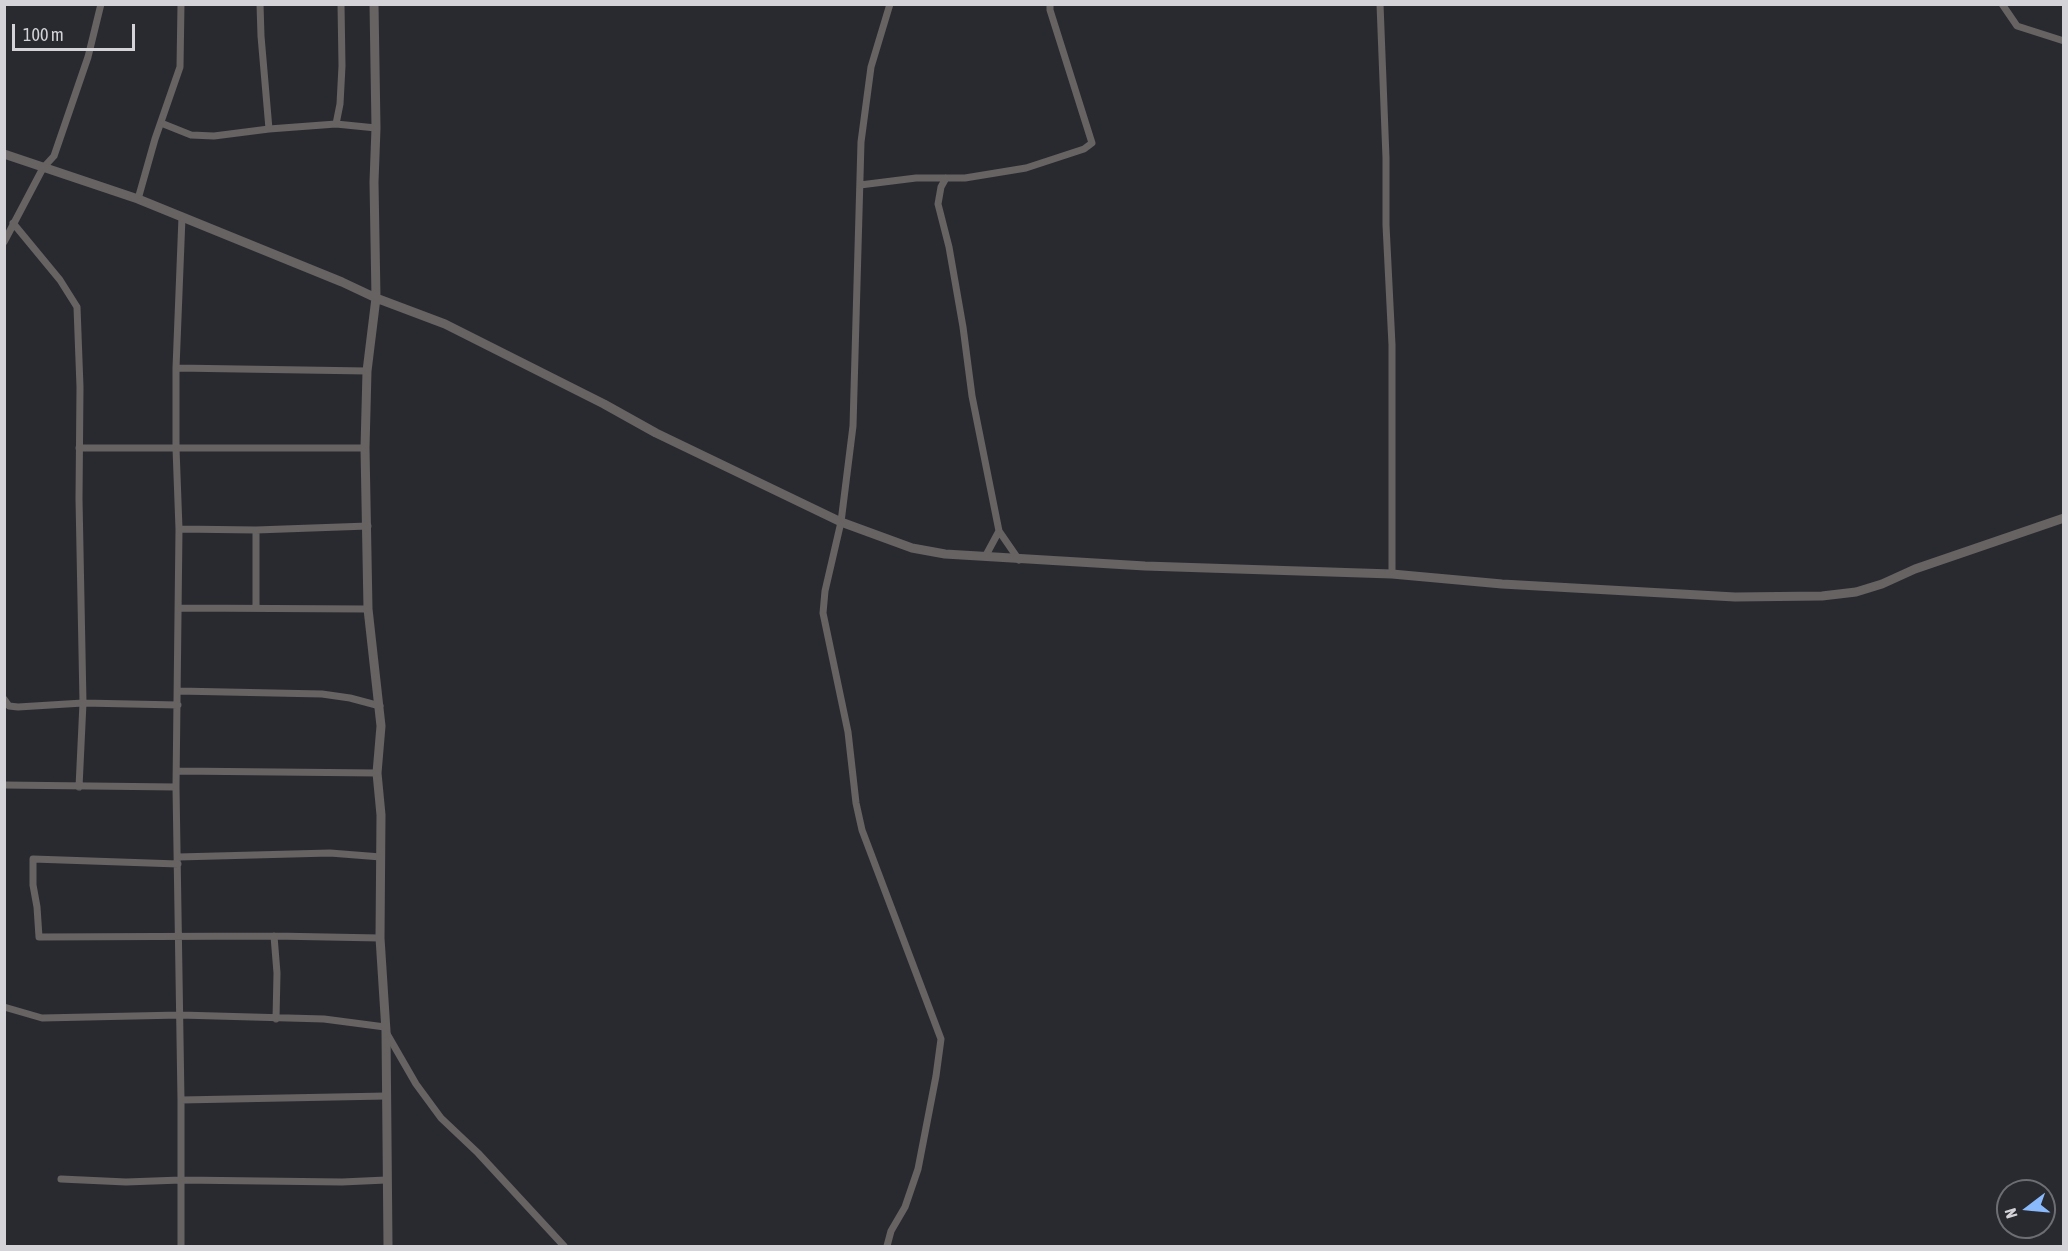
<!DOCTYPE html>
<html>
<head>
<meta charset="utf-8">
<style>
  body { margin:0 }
  #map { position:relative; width:2068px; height:1251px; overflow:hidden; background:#292a30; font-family:"Asap Condensed",sans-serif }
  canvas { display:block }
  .frame { position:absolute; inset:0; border:6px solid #d3d3d8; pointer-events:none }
  .north { position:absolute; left:1996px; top:1179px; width:60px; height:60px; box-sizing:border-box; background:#292a30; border:2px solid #6d6e73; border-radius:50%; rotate:254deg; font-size:16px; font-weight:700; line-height:24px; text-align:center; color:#d3d3d8 }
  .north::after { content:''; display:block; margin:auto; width:21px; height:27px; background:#8abafc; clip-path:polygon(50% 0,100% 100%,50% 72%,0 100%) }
  .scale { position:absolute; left:12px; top:24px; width:123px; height:27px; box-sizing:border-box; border:3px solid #d3d3d8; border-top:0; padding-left:8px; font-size:18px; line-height:21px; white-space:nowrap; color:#d3d3d8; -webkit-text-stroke:4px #292a30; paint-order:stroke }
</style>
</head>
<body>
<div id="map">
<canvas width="2068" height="1251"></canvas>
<div class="frame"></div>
<div class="north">N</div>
<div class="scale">100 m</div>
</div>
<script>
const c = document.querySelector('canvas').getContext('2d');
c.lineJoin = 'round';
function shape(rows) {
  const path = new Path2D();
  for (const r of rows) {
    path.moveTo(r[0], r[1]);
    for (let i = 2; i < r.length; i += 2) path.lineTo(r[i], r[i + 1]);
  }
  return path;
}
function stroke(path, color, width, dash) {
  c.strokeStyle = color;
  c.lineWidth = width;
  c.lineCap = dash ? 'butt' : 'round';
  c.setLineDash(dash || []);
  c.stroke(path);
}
const minor = shape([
  [260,4,261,36,269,129],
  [1380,4,1386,158,1386,225,1392,345,1392,574],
  [2002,4,2017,26,2064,41],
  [161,123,191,135,214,136,269,129,336,124,376,128],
  [336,124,340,104,342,66,341,4],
  [946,178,941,187,938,204,949,247,963,327,972,396,999,531,985,557],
  [860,185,916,178,965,178,1026,168,1084,149,1092,143,1050,10,1050,4],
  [138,199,155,139,180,67,181,4],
  [13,223,60,280,77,307,80,387,79,499,83,703,79,787],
  [4,242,43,168,54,156,88,57,101,4],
  [176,368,367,371],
  [79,448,365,448],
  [179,529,256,530,368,526],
  [999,531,1019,560],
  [178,608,368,609],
  [256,608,256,530],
  [178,691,322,694,350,698,380,706],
  [4,699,9,706,18,707,83,703,178,705],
  [177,771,377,773],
  [4,785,176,787],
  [178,857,330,853,381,857],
  [178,864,33,859,33,885,37,907,39,937,274,936,380,938],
  [274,936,277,973,276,1019],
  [4,1007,42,1018,180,1015,324,1019,385,1027],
  [386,1032,416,1084,441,1118,478,1153,564,1246],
  [181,1100,386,1096],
  [61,1179,126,1182,181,1180,342,1182,386,1180],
  [181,1246,181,1100,176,787,179,529,176,448,176,368,182,217],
  [887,1246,891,1231,905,1207,918,1169,936,1076,941,1039,862,830,856,803,848,732,823,613,825,591,841,522,853,426,861,142,871,67,890,4]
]);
const tertiary = shape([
  [374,4,376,128,374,182,376,298,367,371,365,448,368,609,381,726,377,773,381,815,380,938,386,1031,388,1246],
  [4,154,138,199,342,282,376,298,445,324,604,404,656,433,841,522,912,548,945,554,1145,566,1392,574,1502,584,1735,597,1822,596,1856,592,1882,584,1915,569,2064,518]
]);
stroke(minor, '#676362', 7);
stroke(tertiary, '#676362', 9);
</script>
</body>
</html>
